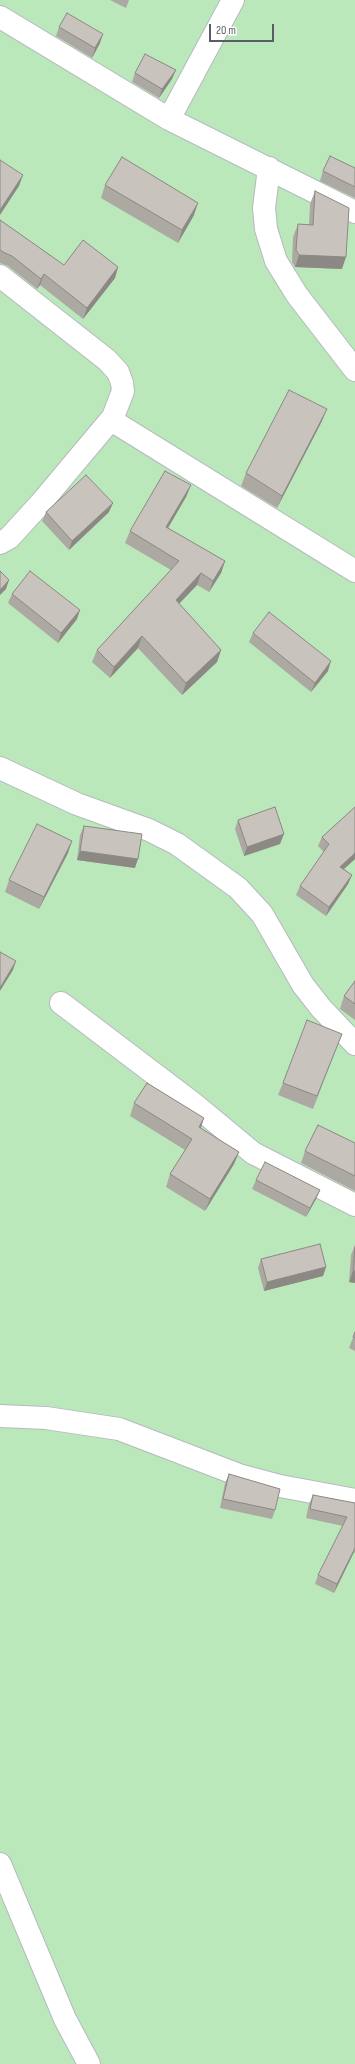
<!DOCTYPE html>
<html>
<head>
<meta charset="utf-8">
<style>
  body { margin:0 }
  #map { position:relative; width:355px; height:2064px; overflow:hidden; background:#edeae0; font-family:"Sofia Sans Condensed",sans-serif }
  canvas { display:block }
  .scale { position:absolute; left:209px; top:24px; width:65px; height:18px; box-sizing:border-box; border:2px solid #595d63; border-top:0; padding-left:5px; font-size:12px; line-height:14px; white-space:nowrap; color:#595d63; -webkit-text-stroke:3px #fff; paint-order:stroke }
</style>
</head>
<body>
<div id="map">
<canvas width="355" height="2064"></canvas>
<div class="scale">20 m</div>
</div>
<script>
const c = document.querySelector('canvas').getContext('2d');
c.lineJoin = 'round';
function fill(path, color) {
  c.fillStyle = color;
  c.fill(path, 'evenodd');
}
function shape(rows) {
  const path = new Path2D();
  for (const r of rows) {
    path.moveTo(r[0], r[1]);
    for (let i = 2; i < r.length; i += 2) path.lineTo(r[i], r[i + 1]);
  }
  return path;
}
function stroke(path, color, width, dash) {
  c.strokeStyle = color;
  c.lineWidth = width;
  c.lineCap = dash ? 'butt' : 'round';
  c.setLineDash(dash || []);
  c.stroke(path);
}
const green = shape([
  [0,0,355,0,355,2064,0,2064]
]);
const minor = shape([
  [0,17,169,119,355,212],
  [169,119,233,0],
  [269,168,264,208,265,218,266,229,276,261,297,295,355,370],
  [0,276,107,360,118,372,122,383,123,391,113,417,40,504,9,538,0,543],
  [111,420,355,571],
  [0,768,77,804,149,830,177,844,238,888,262,914,303,985,321,1008,355,1044],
  [61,1003,194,1104,253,1153,355,1205],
  [0,1416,46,1418,119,1429,239,1475,280,1486,355,1500],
  [0,1864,65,2019,89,2064]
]);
const wall = shape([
  [110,0,129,0,126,8],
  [59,27,100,43,92,58,56,36],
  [135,73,172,79,159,98,132,82],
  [355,168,355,198,320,181,323,171],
  [105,185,194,215,178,243,101,198],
  [315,191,342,269,295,267,292,262,293,237,298,224,309,225,310,204],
  [0,220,64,265,118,267,115,278,83,319,40,285,37,289,8,266,0,263],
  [322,421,277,508,241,486,246,473],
  [191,485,186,497,168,528,225,561,221,573,209,592,197,585,179,604,221,650,217,662,182,695,138,648,110,678,92,662,97,650,171,570,125,543,130,531],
  [46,512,109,512,69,550,42,521],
  [12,594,77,619,58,643,8,603],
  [253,633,328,671,311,692,249,642],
  [355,807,355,859,344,869,352,875,348,884,326,916,296,895,300,886,324,852,318,846,322,837],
  [238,820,280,844,244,856,235,829],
  [84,826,135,868,77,860,80,835],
  [68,853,39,909,5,892,9,880],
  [355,981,355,1020,340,1009,344,996],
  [342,1034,313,1109,278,1095,283,1083],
  [134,1103,201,1129,239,1152,234,1164,205,1211,166,1187,170,1174,185,1150,130,1116],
  [355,1143,355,1191,301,1163,305,1151],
  [256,1180,320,1190,316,1199,306,1217,252,1189],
  [355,1245,355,1283,349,1282,351,1255],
  [261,1259,326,1267,323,1276,264,1291,258,1268],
  [355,1332,355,1351,349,1348],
  [229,1474,275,1510,272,1519,220,1508,225,1483],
  [313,1495,355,1503,355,1553,354,1552,334,1593,315,1584,318,1575,343,1526,306,1518,309,1504]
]);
const shadedWall = shape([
  [103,34,100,43,92,58,95,48],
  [176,70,172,79,159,98,162,89],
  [23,175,19,186,0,215,0,210],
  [198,203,194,215,178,243,182,230],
  [299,255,346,257,342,269,295,267],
  [118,267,115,278,83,319,87,308],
  [44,274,40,285,37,289,41,279],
  [327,409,322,421,277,508,282,496],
  [191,485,186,497,162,538,166,527],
  [113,503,109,512,69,550,72,541],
  [225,561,221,573,209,592,213,581],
  [201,573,197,585,171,612,176,600],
  [9,580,6,589,0,595,0,590],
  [80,610,77,619,58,643,61,633],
  [142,636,138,648,110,678,114,667],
  [221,650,217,662,182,695,186,683],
  [331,661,328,671,311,692,315,683],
  [284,834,280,844,244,856,247,847],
  [72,841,68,853,39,909,44,897],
  [80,851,138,859,135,868,77,860],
  [355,853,355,859,336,876,340,867],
  [352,875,348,884,326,916,329,907],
  [16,961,13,970,0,991,0,988],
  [204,1118,200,1131,199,1127],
  [239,1152,234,1164,205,1211,210,1199],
  [320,1190,316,1199,306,1217,310,1208],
  [326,1267,323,1276,264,1291,267,1282],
  [353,1271,355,1271,355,1283,349,1282],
  [355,1548,354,1552,334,1593,337,1584]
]);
const building = shape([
  [67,13,103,34,95,48,59,27,67,13],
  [145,54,176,70,162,89,135,73,145,54],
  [330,156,355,168,355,187,323,171,330,156],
  [122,157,198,203,182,230,105,185,122,157],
  [0,160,23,175,0,210,0,160],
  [315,191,349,208,346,257,299,255,296,250,298,224,313,225,315,191],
  [0,220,64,265,83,240,118,267,87,308,44,274,41,279,12,256,5,253,0,250,0,220],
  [289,390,327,409,282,496,246,473,289,390],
  [165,471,191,485,166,527,225,561,213,581,201,573,176,600,221,650,186,683,142,636,114,667,97,650,179,561,130,531,165,471],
  [86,475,113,503,72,541,46,512,86,475],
  [0,571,9,580,0,590,0,571],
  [30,571,80,610,61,633,12,594,30,571],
  [269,612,331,661,315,683,253,633,269,612],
  [275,807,284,834,247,847,238,820,275,807],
  [355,807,355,853,340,867,352,875,329,907,300,886,329,844,322,837,355,807],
  [37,824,72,841,44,897,9,880,37,824],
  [84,826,142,834,138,859,80,851,84,826],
  [0,952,16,961,0,988,0,952],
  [355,981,355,1004,344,996,355,981],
  [307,1020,342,1034,317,1096,283,1083,307,1020],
  [147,1083,204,1118,199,1127,239,1152,210,1199,170,1174,192,1139,134,1103,147,1083],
  [318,1125,355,1143,355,1176,305,1151,318,1125],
  [265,1162,320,1190,310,1208,256,1180,265,1162],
  [320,1244,326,1267,267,1282,261,1259,320,1244],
  [355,1247,355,1271,353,1271,355,1247],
  [355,1332,355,1338,353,1337,355,1332],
  [229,1474,280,1489,275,1510,223,1499,229,1474],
  [313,1495,355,1503,355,1548,337,1584,318,1575,347,1517,310,1509,313,1495]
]);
fill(green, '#bae8ba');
stroke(minor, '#b6b9be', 24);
stroke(minor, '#fff', 22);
fill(wall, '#aca9a3');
fill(shadedWall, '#8c8984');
fill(building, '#c8c4bd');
stroke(building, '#8c8984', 1);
</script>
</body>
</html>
